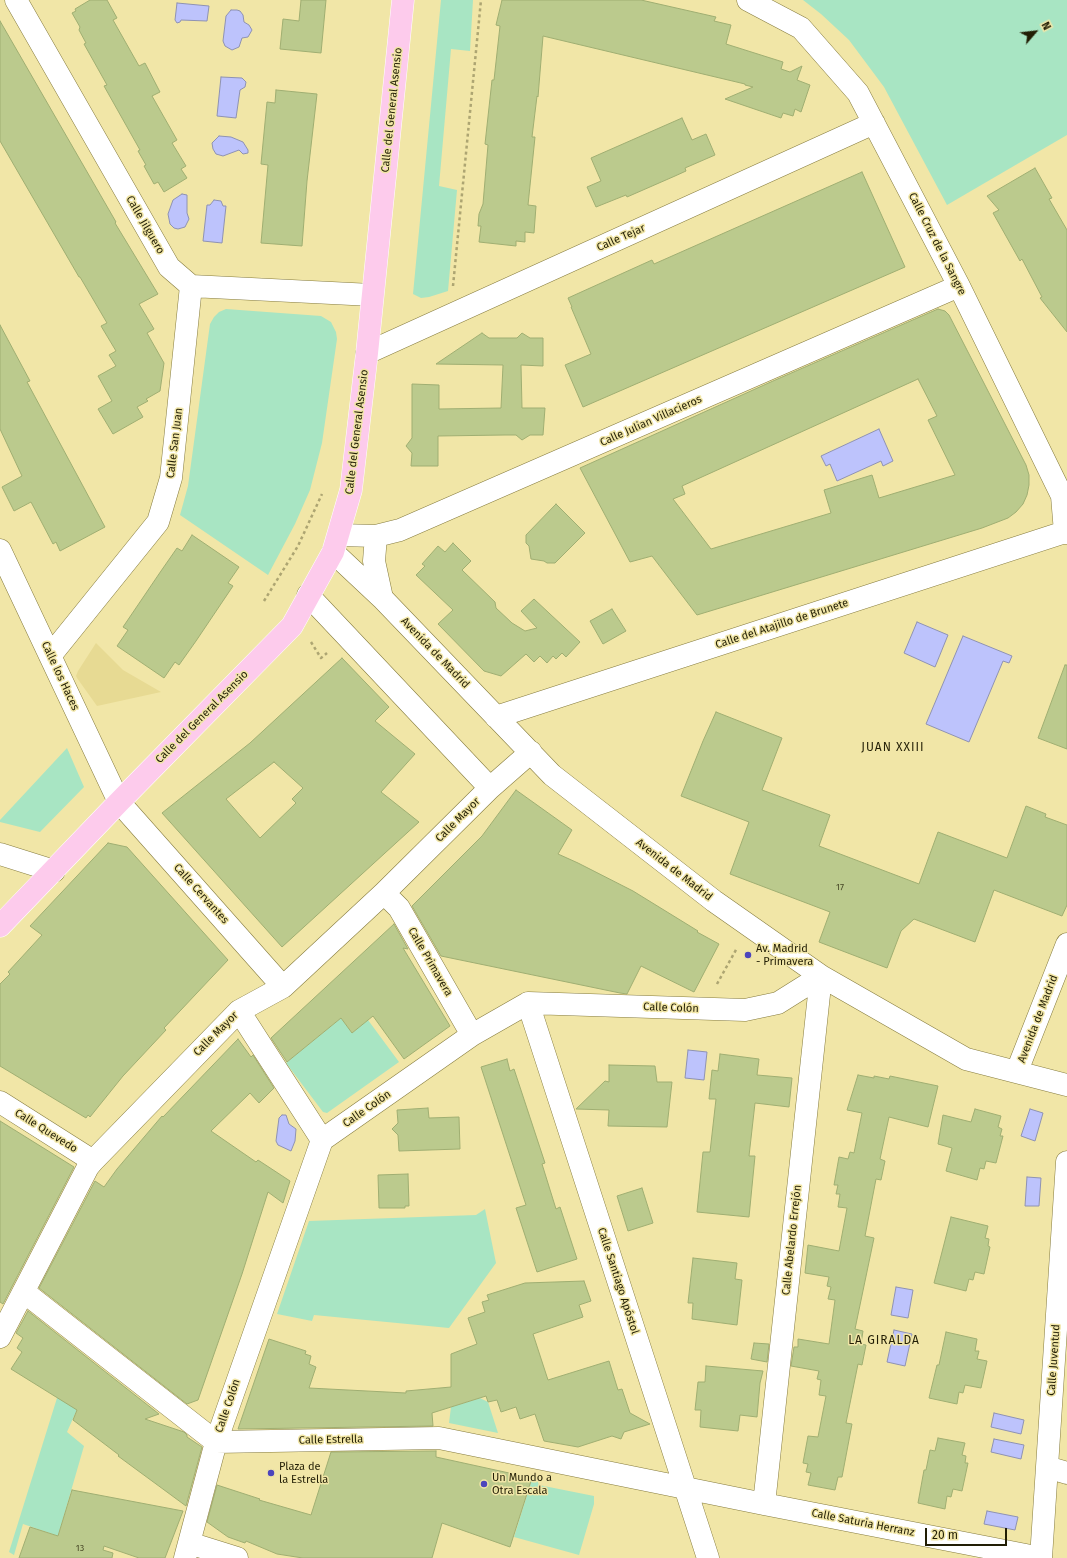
<!DOCTYPE html>
<html>
<head>
<meta charset="utf-8">
<style>
  body { margin:0 }
  #map { position:relative; width:1067px; height:1558px; overflow:hidden; background:#f1e6a7; font-family:"Fira Sans",sans-serif }
  canvas { display:block }
  .north { position:absolute; left:1015px; top:12px; width:40px; height:40px; -webkit-text-stroke:3px #f1e6a7; paint-order:stroke; rotate:62deg; font-size:11px; font-weight:700; line-height:16px; text-align:center; color:#221e05 }
  .north::after { content:''; display:block; margin:auto; width:14px; height:18px; background:#221e05; clip-path:polygon(50% 0,100% 100%,50% 72%,0 100%) }
  .scale { position:absolute; left:925px; top:1528px; width:82px; height:18px; box-sizing:border-box; border:2px solid #221e05; border-top:0; padding-left:5px; font-size:12px; line-height:14px; white-space:nowrap; color:#221e05; -webkit-text-stroke:3px #f1e6a7; paint-order:stroke }
</style>
</head>
<body>
<div id="map">
<canvas width="1067" height="1558"></canvas>
<div class="north">N</div>
<div class="scale">20 m</div>
</div>
<script>
const c = document.querySelector('canvas').getContext('2d');
c.lineJoin = 'round';
function fill(path, color) {
  c.fillStyle = color;
  c.fill(path, 'evenodd');
}
function shape(rows) {
  const path = new Path2D();
  for (const r of rows) {
    path.moveTo(r[0], r[1]);
    for (let i = 2; i < r.length; i += 2) path.lineTo(r[i], r[i + 1]);
  }
  return path;
}
function stroke(path, color, width, dash) {
  c.strokeStyle = color;
  c.lineWidth = width;
  c.lineCap = dash ? 'butt' : 'round';
  c.setLineDash(dash || []);
  c.stroke(path);
}
function label(font, color, halo, rows, align = 'center') {
  c.font = font + ' "Fira Sans",sans-serif';
  c.lineWidth = 3;
  c.setLineDash([]);
  c.textBaseline = 'middle';
  c.strokeStyle = halo;
  c.fillStyle = color;
  for (const [text, x, y, turn = 0] of rows) {
    c.save();
    c.translate(x, y);
    c.rotate((+turn || 0) * Math.PI / 180);
    c.textAlign = isNaN(turn) ? turn : align;
    if (halo) c.strokeText(text, 0, 0);
    c.fillText(text, 0, 0);
    c.restore();
  }
}
const built = shape([
  [96,643,123,670,161,692,97,706,77,678,76,676,78,671]
]);
const green = shape([
  [441,0,473,0,470,51,451,49,439,186,457,190,448,291,429,297,421,298,413,294],
  [803,0,1067,0,1067,135,947,205,884,87,849,40,821,14],
  [226,309,321,316,331,322,336,332,337,339,322,443,310,490,295,524,268,575,180,515,188,486,210,324,214,317,219,312],
  [67,748,84,787,40,832,0,822,0,820],
  [341,1018,352,1033,368,1020,399,1062,327,1113,323,1112,286,1063],
  [485,1209,496,1263,449,1328,314,1315,312,1321,277,1314,309,1221,476,1215],
  [71,1375,87,1387,67,1432,84,1446,58,1536,23,1524,14,1555,9,1552,57,1398],
  [480,1398,488,1402,498,1433,449,1423,451,1407],
  [532,1479,537,1480,539,1485,594,1496,594,1504,579,1555,514,1537]
]);
const water = shape([
  [177,3,209,6,207,21,181,20,180,22,177,23,175,20,177,3],
  [231,10,237,10,240,11,243,15,244,22,249,25,252,30,248,37,242,38,239,47,232,50,225,46,223,41,226,16,231,10],
  [221,77,242,78,246,82,245,87,240,90,236,118,217,116,221,77],
  [219,136,231,137,243,142,248,150,248,153,243,154,239,150,223,156,216,154,213,149,212,143,219,136],
  [182,194,187,195,187,213,189,219,185,227,178,229,174,228,170,224,168,214,173,200,182,194],
  [214,200,221,201,223,206,226,206,222,243,203,241,207,205,210,205,214,200],
  [879,429,893,461,883,466,881,461,837,481,830,464,826,466,821,456,879,429],
  [917,622,948,635,935,667,904,653,917,622],
  [963,636,1012,656,1009,663,1003,661,969,742,926,724,963,636],
  [688,1050,707,1052,704,1080,685,1078,688,1050],
  [1030,1109,1043,1113,1035,1141,1021,1136,1030,1109],
  [282,1115,286,1115,289,1124,296,1129,295,1141,291,1151,278,1145,276,1141,279,1118,282,1115],
  [1027,1177,1041,1178,1039,1206,1025,1206,1027,1177],
  [896,1287,913,1290,908,1318,891,1315,896,1287],
  [894,1330,912,1334,905,1366,887,1362,894,1330],
  [994,1413,1024,1420,1021,1434,991,1427,994,1413],
  [994,1439,1024,1445,1021,1459,991,1452,994,1439],
  [987,1511,1018,1517,1015,1530,984,1524,987,1511]
]);
const building = shape([
  [90,0,107,0,117,18,113,20,139,66,145,63,160,92,152,96,177,140,172,143,186,166,181,169,187,178,164,192,158,182,154,184,144,166,146,165,138,151,140,150,104,86,107,85,84,44,86,43,79,30,80,27,72,13,76,11,75,9,90,0],
  [301,0,326,0,321,53,280,49,283,19,299,21,301,0],
  [502,0,641,0,716,17,714,21,731,25,726,44,783,62,781,69,790,72,802,66,797,80,810,85,801,112,795,109,793,116,783,113,781,118,725,99,753,87,745,85,745,84,543,36,538,97,537,96,532,137,535,137,528,205,536,206,534,233,525,232,525,242,516,241,516,246,479,242,481,226,478,226,479,214,483,204,488,145,485,144,492,80,494,80,500,26,496,25,502,0],
  [0,21,116,222,115,223,158,294,139,304,154,329,147,333,164,363,160,391,146,399,148,401,137,407,143,417,113,434,98,409,112,401,98,376,116,366,109,355,116,351,101,326,107,323,80,277,79,277,0,141,0,21],
  [276,90,317,94,307,181,302,246,261,243,268,165,261,164,267,102,275,103,276,90],
  [682,118,692,140,706,134,715,155,685,168,686,171,675,176,627,197,626,195,596,207,587,187,601,181,591,158,682,118],
  [1035,168,1052,198,1049,199,1067,230,1067,332,1040,298,1042,297,1022,259,1020,261,993,213,999,210,987,196,1035,168],
  [862,172,905,267,583,407,565,365,591,354,571,307,572,307,568,298,652,260,654,264,862,172],
  [938,309,945,311,949,315,1026,465,1029,475,1029,485,1027,495,1023,504,1016,512,1008,518,982,528,697,615,652,556,630,562,580,468,773,381,938,309],
  [918,379,937,416,928,420,955,475,879,498,872,475,824,490,831,513,711,549,673,499,685,494,682,486,918,379],
  [0,325,30,381,27,382,105,527,60,551,56,542,53,544,31,502,14,511,2,487,22,476,0,429,0,325],
  [482,333,489,338,517,338,522,333,530,338,543,338,543,366,521,365,522,408,545,408,543,435,530,435,522,440,516,435,505,435,438,436,438,466,411,466,412,453,406,446,412,438,412,384,439,385,439,409,501,408,503,365,436,364,482,333],
  [556,504,585,533,555,563,547,563,544,561,531,559,529,546,526,543,526,535,556,504],
  [192,535,239,567,228,583,233,586,196,641,179,665,175,662,164,678,117,646,128,630,123,627,161,571,177,548,182,551,192,535],
  [453,543,471,561,462,570,495,602,496,608,512,623,525,631,537,628,521,611,534,599,580,642,566,657,562,653,556,659,553,656,547,663,540,656,534,662,526,654,501,676,484,671,438,624,453,610,416,575,425,566,422,564,438,546,445,552,453,543],
  [612,609,626,631,603,644,590,621,612,609],
  [342,658,389,707,375,721,415,754,381,792,419,822,282,947,162,813,250,743,342,658],
  [274,762,303,788,292,799,296,803,260,838,226,799,274,762],
  [1065,665,1067,665,1067,749,1038,738,1065,665],
  [716,712,782,738,762,790,830,815,819,846,919,884,938,832,1007,858,1026,806,1046,814,1045,817,1067,825,1067,905,1062,916,994,890,975,942,914,919,901,931,887,968,819,942,830,912,730,874,749,822,681,796,703,741,716,712],
  [516,790,572,830,558,854,578,863,633,891,698,931,697,932,719,944,694,992,641,966,627,994,620,993,441,956,412,906,482,836,516,790],
  [108,843,127,847,228,960,164,1028,166,1030,123,1076,90,1117,88,1115,86,1118,0,1066,0,984,10,974,8,972,42,935,30,926,108,843],
  [394,924,408,949,403,948,450,1026,404,1059,373,1016,352,1033,341,1018,287,1062,271,1038,394,924],
  [238,1039,251,1057,253,1055,274,1088,259,1103,250,1093,211,1131,256,1162,258,1160,290,1181,283,1203,268,1192,242,1274,198,1400,187,1404,39,1288,95,1181,104,1187,117,1169,162,1116,163,1117,238,1039],
  [720,1054,759,1059,757,1075,792,1078,789,1107,755,1103,749,1156,755,1156,749,1217,697,1212,703,1152,710,1152,716,1099,709,1099,712,1070,718,1071,720,1054],
  [507,1059,510,1071,514,1069,545,1163,542,1164,556,1209,560,1207,577,1259,537,1272,516,1208,526,1205,481,1067,507,1059],
  [609,1065,655,1066,657,1082,672,1082,667,1127,608,1126,609,1110,576,1109,605,1081,609,1082,609,1065],
  [858,1075,874,1078,874,1076,889,1079,890,1076,938,1086,928,1127,889,1117,880,1159,885,1161,881,1180,876,1179,865,1236,874,1238,855,1329,863,1331,861,1344,866,1345,862,1365,858,1364,846,1423,852,1424,842,1477,838,1477,835,1490,808,1485,811,1473,806,1472,808,1464,803,1463,808,1436,818,1437,826,1396,819,1395,821,1380,817,1379,819,1371,791,1366,794,1347,798,1347,798,1339,829,1344,835,1300,828,1299,831,1287,827,1286,829,1277,805,1273,808,1245,839,1251,847,1208,838,1207,840,1194,836,1194,838,1185,834,1185,839,1157,848,1159,850,1152,854,1153,862,1113,847,1110,858,1075],
  [428,1108,429,1118,459,1117,460,1149,399,1151,398,1135,392,1129,398,1123,397,1110,428,1108],
  [975,1109,1001,1116,998,1127,1002,1129,1000,1136,1003,1136,996,1163,986,1161,984,1169,980,1168,977,1180,946,1171,952,1148,938,1144,943,1115,971,1122,975,1109],
  [0,1121,74,1167,3,1304,0,1302,0,1121],
  [408,1174,409,1206,405,1206,405,1208,379,1208,378,1175,408,1174],
  [642,1188,653,1223,628,1231,617,1196,642,1188],
  [951,1217,988,1226,985,1238,989,1239,988,1246,990,1247,984,1274,975,1272,973,1280,969,1279,966,1291,934,1283,951,1217],
  [693,1258,737,1263,735,1279,742,1280,737,1325,692,1319,693,1303,688,1303,693,1258],
  [584,1281,591,1301,579,1305,583,1317,533,1334,548,1380,609,1361,618,1390,622,1389,630,1413,650,1424,624,1432,621,1439,612,1436,578,1447,544,1441,535,1414,520,1419,516,1407,501,1412,497,1400,488,1402,486,1396,432,1413,433,1426,238,1429,269,1339,306,1351,305,1354,311,1356,309,1364,316,1367,309,1388,406,1393,406,1391,451,1387,451,1354,477,1344,468,1318,485,1312,482,1302,489,1300,487,1295,525,1283,584,1281],
  [28,1311,159,1414,145,1419,184,1432,187,1435,187,1437,202,1447,186,1506,118,1456,119,1455,73,1420,77,1410,11,1369,22,1352,17,1348,23,1338,16,1333,28,1311],
  [946,1332,977,1339,975,1351,979,1351,977,1359,987,1361,981,1388,965,1385,963,1393,959,1392,957,1404,929,1398,937,1365,939,1365,946,1332],
  [754,1343,769,1344,767,1362,751,1359,754,1343],
  [706,1366,763,1371,760,1383,757,1417,740,1415,738,1431,700,1427,701,1410,695,1410,698,1382,705,1382,706,1366],
  [938,1438,965,1443,962,1455,966,1456,965,1463,968,1463,962,1491,953,1489,951,1497,947,1496,945,1509,918,1503,924,1470,926,1470,930,1450,935,1451,938,1438],
  [436,1451,436,1457,532,1478,510,1547,442,1523,432,1558,303,1558,277,1554,246,1541,245,1543,228,1537,207,1522,217,1485,260,1499,259,1500,311,1515,331,1452,436,1451],
  [72,1490,183,1511,165,1558,139,1558,104,1546,103,1550,113,1553,112,1558,19,1558,30,1527,58,1536,72,1490]
]);
const path = shape([
  [453,286,481,0],
  [264,601,298,546,322,494],
  [311,642,321,658,327,653],
  [717,984,737,948]
]);
const minor = shape([
  [16,0,169,267,191,286,372,295],
  [748,0,801,28,858,93,959,286,1062,496,1065,532],
  [367,353,874,123],
  [339,535,376,536,400,530,959,286],
  [376,536,374,561,382,598],
  [0,550,119,802,283,987],
  [333,552,382,598,552,775,714,901,821,976,966,1059,1067,1085],
  [308,595,490,788],
  [50,656,158,522,171,478,191,286],
  [496,717,1065,532,1067,533],
  [0,854,54,871],
  [384,893,399,908,472,1035],
  [528,1003,708,1558],
  [239,1011,322,1140],
  [1017,1071,1067,944],
  [0,1102,93,1161],
  [24,1292,216,1442,439,1438,764,1504,1041,1558],
  [0,1337,88,1167,93,1161,239,1011,283,987,384,893,490,788,531,752],
  [1047,1467,1067,1473],
  [764,1504,821,976],
  [189,1543,237,1558],
  [185,1558,216,1442,322,1140,472,1035,528,1003,745,1010,778,1003,821,976],
  [1041,1558,1067,1162]
]);
const major = shape([
  [0,926,119,802,292,626,333,552,351,490,367,353,403,0]
]);
const markers = [
  [748,955,4,"#4c45bc"],
  [271,1473,4,"#4c45bc"],
  [484,1484,4,"#4c45bc"]
];
const numberNames = [
  ["17",840,887],
  ["13",80,1548]
];
const streetNames = [
  ["Calle del General Asensio",392,110,-84],
  ["Calle Jilguero",145,225,60],
  ["Calle Tejar",621,238,-24],
  ["Calle Cruz de la Sangre",937,244,63],
  ["Calle Julian Villacieros",651,421,-24],
  ["Calle del General Asensio",357,432,-83],
  ["Calle San Juan",175,443,-83],
  ["Calle del Atajillo de Brunete",782,624,-18],
  ["Avenida de Madrid",435,653,46],
  ["Calle los Haces",60,676,65],
  ["Calle del General Asensio",202,717,-45],
  ["Calle Mayor",458,820,-45],
  ["Avenida de Madrid",674,870,38],
  ["Calle Cervantes",201,894,48],
  ["Calle Primavera",430,962,60],
  ["Calle Colón",671,1008,2],
  ["Avenida de Madrid",1038,1019,-69],
  ["Calle Mayor",216,1034,-45],
  ["Calle Colón",367,1109,-35],
  ["Calle Quevedo",46,1131,32],
  ["Calle Abelardo Errejón",792,1240,-84],
  ["Calle Santiago Apóstol",618,1281,72],
  ["Calle Juventud",1054,1360,-86],
  ["Calle Colón",228,1406,-71],
  ["Calle Estrella",331,1440,-1],
  ["Calle Saturia Herranz",863,1523,11]
];
const poiNames = [
  ["Av. Madrid",756,949],
  ["- Primavera",756,962],
  ["Plaza de",279,1467],
  ["la Estrella",279,1480],
  ["Un Mundo a",492,1478],
  ["Otra Escala",492,1491]
];
const neighbourhoodNames = [
  ["JUAN XXIII",893,748],
  ["LA GIRALDA",884,1341]
];
fill(built, '#e7da93');
fill(green, '#a8e5c3');
fill(water, '#bdc3fc');
stroke(water, '#8e92b2', 1);
fill(building, '#bbca8d');
stroke(building, '#9fae72', 1);
stroke(minor, '#867c3f', 23);
stroke(major, '#fff', 23);
stroke(path, '#ada572', 2.5, [3, 3]);
stroke(minor, '#fff', 22);
stroke(major, '#fdcbec', 22);
for (const [x, y, r, color] of markers) {
  const dot = new Path2D();
  dot.arc(x, y, r, 0, 2 * Math.PI);
  c.fillStyle = color;
  c.fill(dot);
  stroke(dot, '#f1e6a7', 1.5);
}
label('9px', '#484927', null, numberNames);
label('11px', '#221e05', '#f1e6a7', streetNames);
label('11px', '#221e05', '#f1e6a7', poiNames, 'left');
c.letterSpacing = '1px';
label('12px', '#221e05', '#f1e6a7', neighbourhoodNames);
c.letterSpacing = '0px';
</script>
</body>
</html>
